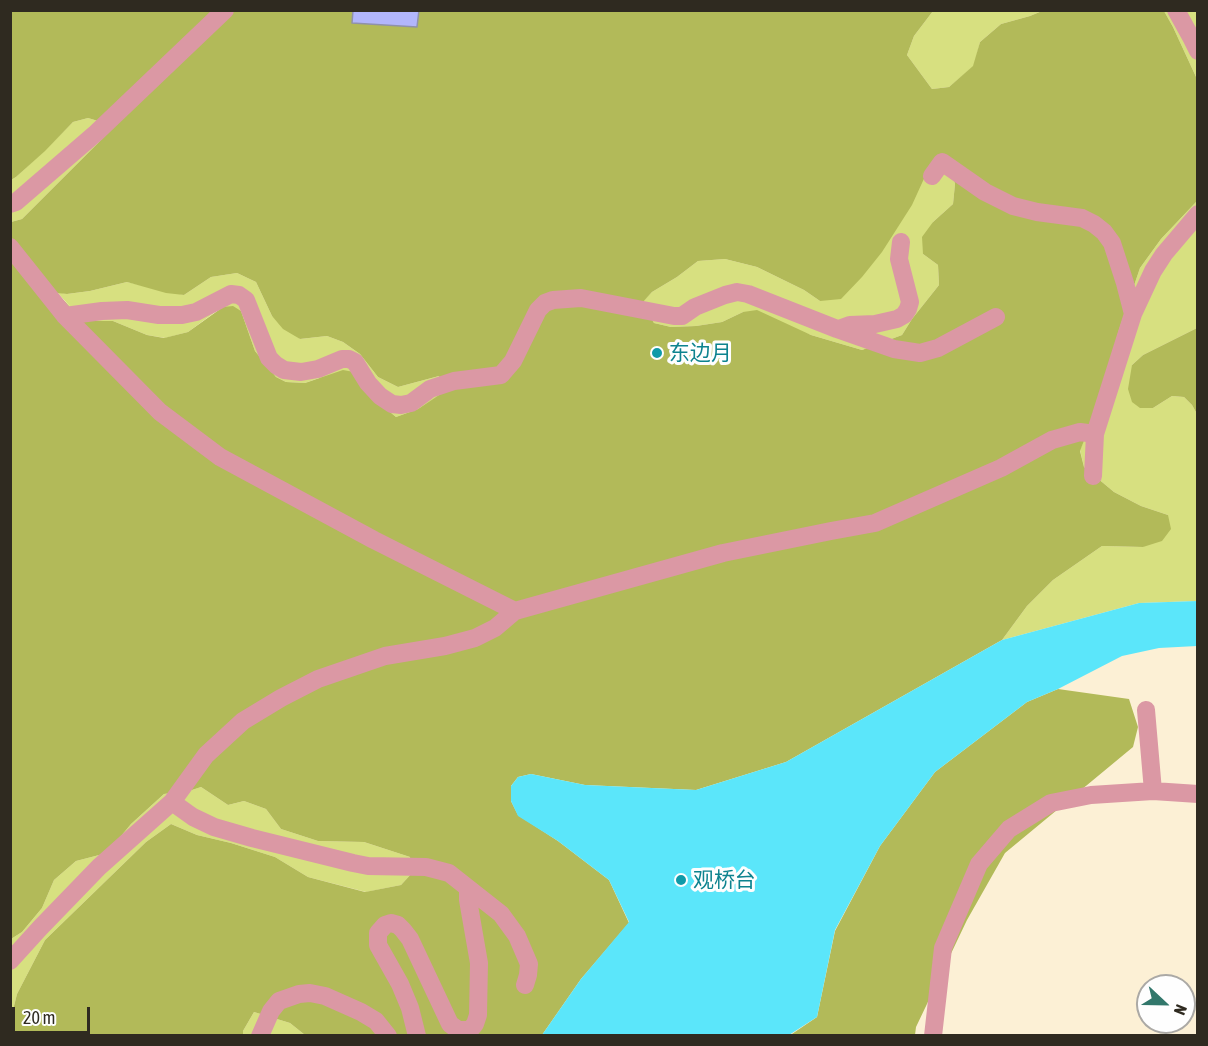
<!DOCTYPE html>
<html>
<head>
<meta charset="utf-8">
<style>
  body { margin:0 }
  #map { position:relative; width:1208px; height:1046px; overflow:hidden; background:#fcf0d5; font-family:"Asap Condensed",sans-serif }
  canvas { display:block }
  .frame { position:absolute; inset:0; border:12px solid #2f2a20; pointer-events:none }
  .north { position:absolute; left:1136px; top:974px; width:60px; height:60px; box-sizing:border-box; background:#fefefe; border:2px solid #aba9a5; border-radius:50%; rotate:112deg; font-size:16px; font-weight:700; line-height:24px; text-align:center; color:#2f2a20 }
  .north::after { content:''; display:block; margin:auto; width:21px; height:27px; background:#32776b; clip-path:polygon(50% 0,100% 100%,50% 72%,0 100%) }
  .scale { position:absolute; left:12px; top:1007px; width:78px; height:27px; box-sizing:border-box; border:3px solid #2f2a20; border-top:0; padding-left:8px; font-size:18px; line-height:21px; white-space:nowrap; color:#2f2a20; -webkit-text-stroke:4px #fefefe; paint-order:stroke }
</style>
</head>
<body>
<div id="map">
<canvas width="1208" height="1046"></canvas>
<div class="frame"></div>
<div class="north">N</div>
<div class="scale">20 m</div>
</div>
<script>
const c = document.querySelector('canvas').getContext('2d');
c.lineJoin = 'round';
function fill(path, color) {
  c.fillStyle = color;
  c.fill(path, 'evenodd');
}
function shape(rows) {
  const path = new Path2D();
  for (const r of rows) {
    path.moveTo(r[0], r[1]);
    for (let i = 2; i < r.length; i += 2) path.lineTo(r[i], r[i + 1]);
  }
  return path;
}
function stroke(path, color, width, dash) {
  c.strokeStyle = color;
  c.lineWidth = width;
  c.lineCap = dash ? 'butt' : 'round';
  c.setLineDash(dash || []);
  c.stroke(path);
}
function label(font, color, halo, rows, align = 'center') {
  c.font = font + ' "Asap Condensed","Noto Sans SC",sans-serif';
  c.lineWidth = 6;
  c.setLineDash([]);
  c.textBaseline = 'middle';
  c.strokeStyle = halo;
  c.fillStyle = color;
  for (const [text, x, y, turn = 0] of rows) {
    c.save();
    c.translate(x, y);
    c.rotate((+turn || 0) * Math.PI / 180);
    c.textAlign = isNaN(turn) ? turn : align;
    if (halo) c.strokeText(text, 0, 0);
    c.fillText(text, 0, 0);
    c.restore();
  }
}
const green = shape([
  [933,11,1042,11,1030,16,1001,24,980,42,974,66,949,87,932,89,907,55,914,36],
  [1164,11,1197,11,1197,79,1173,27],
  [88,118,98,121,104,137,22,219,11,222,11,180,16,177,44,151,73,122],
  [948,157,955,184,953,204,933,222,923,254,938,265,939,285,912,319,902,335,862,350,811,335,743,312,722,322,696,326,671,327,654,323,641,303,652,292,677,277,698,261,725,259,757,267,804,290,820,301,927,172],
  [1197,201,1197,328,1143,355,1132,365,1153,408,1172,396,1184,397,1192,405,1197,414,1197,601,1139,603,1002,640,1027,606,1053,580,1102,546,1143,547,1168,515,1141,506,1114,492,1084,467,1080,450,1094,415,1119,330,1140,268,1161,239],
  [237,273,256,282,272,316,300,339,327,336,343,342,360,354,378,377,398,387,439,376,443,393,418,409,396,417,373,398,319,378,305,383,286,382,276,377,255,351,241,311,222,307,188,332,165,338,147,335,113,321,83,321,57,292,67,294,90,291,127,282,184,295,211,277],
  [201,787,228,805,244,801,266,809,281,829,318,841,364,842,410,857,412,873,401,885,366,892,308,877,275,857,231,843,197,835,171,824,146,842,45,940,17,994,11,1018,11,939,22,932,42,908,54,880,76,861,107,853,131,824,164,794,192,790],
  [254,1012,290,1023,305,1035,243,1036,243,1031]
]);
const forest = shape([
  [11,11,933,11,914,36,907,55,932,89,949,87,973,66,980,42,1001,24,1030,16,1042,11,1164,11,1173,27,1197,79,1197,201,1161,239,1140,268,1119,330,1094,415,1080,451,1084,467,1114,492,1141,506,1168,515,1171,529,1162,541,1143,547,1102,546,1053,580,1027,606,1002,640,786,762,696,790,585,785,531,774,518,777,511,786,511,801,518,815,558,841,609,880,629,923,581,979,542,1035,305,1035,290,1023,254,1012,243,1031,243,1035,11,1035,11,1018,17,994,45,940,146,842,171,824,197,835,231,843,275,857,308,877,365,892,401,885,412,873,410,857,364,842,318,841,281,829,266,809,244,801,228,805,201,787,192,790,164,794,131,824,107,853,76,861,54,880,42,908,22,932,11,939,11,222,22,219,104,137,98,121,88,118,73,122,45,151,16,177,11,180],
  [948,158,955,184,953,204,933,222,922,237,923,254,938,265,939,285,912,319,902,335,862,350,811,335,757,310,743,312,722,322,696,326,671,327,654,323,642,303,652,292,677,277,698,261,725,259,757,267,804,290,820,301,841,299,862,277,882,252,912,205,927,172],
  [237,273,256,282,272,316,283,329,300,339,327,336,343,342,360,354,378,377,398,387,439,376,442,393,418,409,396,417,373,398,354,372,343,370,305,383,286,382,276,377,255,351,241,311,233,306,223,307,188,332,164,338,147,335,113,321,83,321,57,293,67,294,90,291,127,282,166,293,184,295,211,277],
  [1197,328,1197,414,1192,405,1184,397,1172,396,1153,408,1140,408,1132,402,1128,389,1132,365,1143,355],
  [1058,689,1129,699,1138,727,1133,747,1005,853,967,920,916,1027,915,1035,789,1036,817,1017,835,931,880,846,935,772,1027,702]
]);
const water = shape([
  [1197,601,1197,646,1159,648,1122,656,1058,689,1027,702,935,772,880,846,835,930,817,1017,789,1035,542,1035,581,979,629,922,609,880,558,841,518,816,511,801,511,786,518,777,531,774,585,785,696,790,786,762,1002,640,1139,603]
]);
const building = shape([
  [353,10,419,10,417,27,352,23,353,10]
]);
const minor = shape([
  [1176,10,1192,39,1198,51],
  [932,176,942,162,985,192,1013,206,1037,212,1082,218,1094,224,1104,232,1112,243,1125,283,1133,314],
  [10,204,16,202,96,133,225,10],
  [10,247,65,316,160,412,220,457,374,540,515,611],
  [65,316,102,311,127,310,159,315,182,315,196,312,231,294,239,295,246,300,269,358,276,365,284,370,301,372,318,369,342,359,349,359,355,362,368,383,380,396,392,404,401,405,411,403,430,389,454,381,501,375,513,361,538,310,545,303,553,300,581,298,674,316,682,316,695,307,725,295,737,292,748,294,837,329,894,349,920,353,938,348,996,317],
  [839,329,850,325,875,324,897,319,904,315,908,309,910,302,899,259,901,242],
  [1095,434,1133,314,1153,271,1164,254,1198,214],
  [1146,710,1153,791],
  [172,802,193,817,214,827,252,838,353,863,368,866,426,867,449,873,501,914,517,936,529,964,528,975,525,985],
  [10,961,40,928,99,867,172,802,206,755,243,721,281,698,318,679,385,656,445,646,475,638,495,628,515,611,723,553,831,531,875,523,1001,468,1052,440,1080,432,1095,434,1093,476],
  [260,1036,271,1011,279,1001,299,994,310,993,325,996,361,1012,376,1021,388,1036],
  [417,1036,410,1008,400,984,378,945,378,933,385,925,391,923,398,925,403,930,410,939,450,1024,458,1030,470,1030,475,1024,478,1015,479,963,468,900,468,888],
  [933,1036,943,948,979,864,1009,829,1051,803,1091,795,1153,791,1198,794]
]);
const markers = [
  [657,353,6,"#0f9aa8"],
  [681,880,6,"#0f9aa8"]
];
const cultureNames = [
  ["东边月",669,353],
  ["观桥台",693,880]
];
fill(green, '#d7e080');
fill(forest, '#b2ba59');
fill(water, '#5be6fa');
fill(building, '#b2b6fb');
stroke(building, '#8f91aa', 1.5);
stroke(minor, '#db98a4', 18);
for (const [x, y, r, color] of markers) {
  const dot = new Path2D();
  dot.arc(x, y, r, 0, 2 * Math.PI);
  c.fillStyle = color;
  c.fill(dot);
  stroke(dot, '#fefefe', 2);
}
label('21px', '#0d838f', '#fefefe', cultureNames, 'left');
</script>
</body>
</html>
